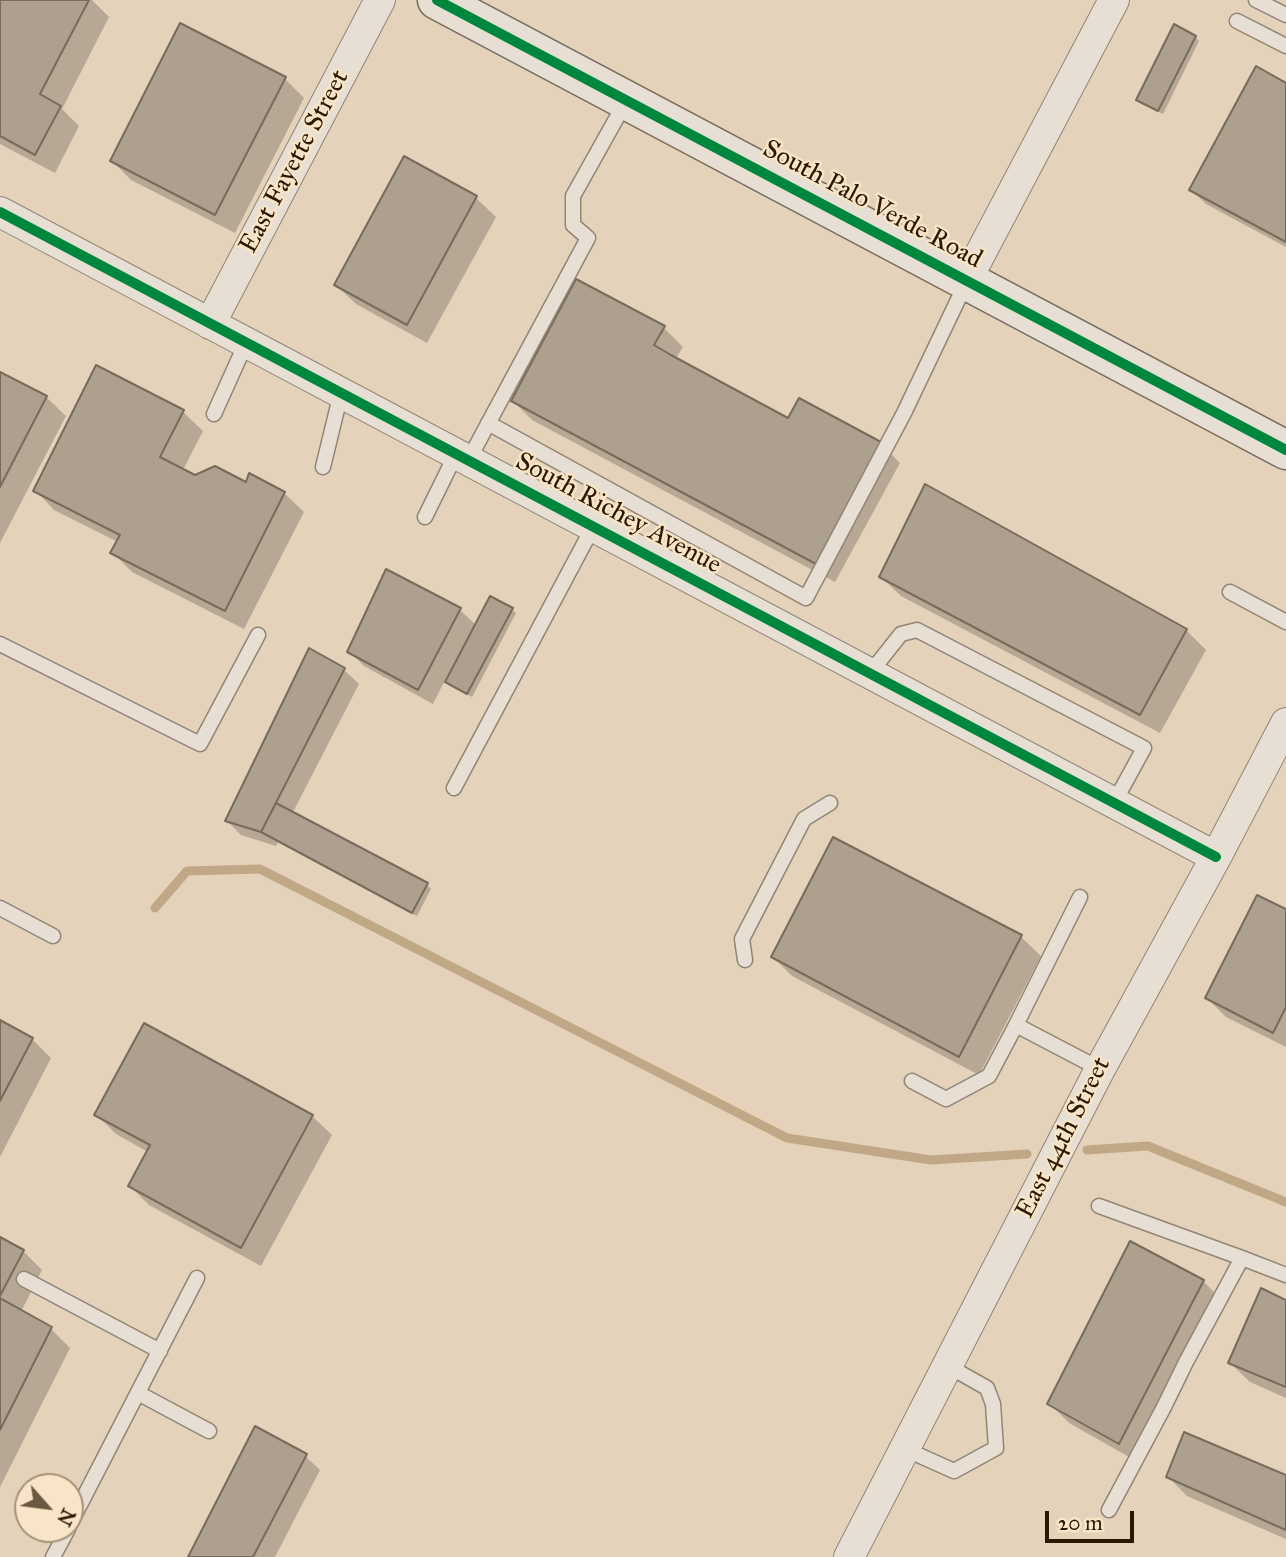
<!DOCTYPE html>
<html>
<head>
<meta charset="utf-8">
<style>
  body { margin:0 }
  #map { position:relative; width:1286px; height:1557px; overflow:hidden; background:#e4d2ba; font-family:"IM FELL Great Primer",serif }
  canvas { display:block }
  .north { position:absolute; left:14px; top:1473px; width:70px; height:70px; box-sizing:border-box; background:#f8e4c7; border:2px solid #a69278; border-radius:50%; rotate:118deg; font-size:19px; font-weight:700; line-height:28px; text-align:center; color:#2a1802 }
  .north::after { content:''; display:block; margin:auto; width:24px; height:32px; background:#6b5942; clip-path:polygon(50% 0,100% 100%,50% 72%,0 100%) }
  .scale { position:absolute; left:1045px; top:1511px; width:89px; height:32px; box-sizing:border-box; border:4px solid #2a1802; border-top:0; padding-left:9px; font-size:21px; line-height:24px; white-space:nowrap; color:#2a1802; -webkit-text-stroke:5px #f8e4c7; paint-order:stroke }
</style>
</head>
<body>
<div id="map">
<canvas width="1286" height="1557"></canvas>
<div class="north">N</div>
<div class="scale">20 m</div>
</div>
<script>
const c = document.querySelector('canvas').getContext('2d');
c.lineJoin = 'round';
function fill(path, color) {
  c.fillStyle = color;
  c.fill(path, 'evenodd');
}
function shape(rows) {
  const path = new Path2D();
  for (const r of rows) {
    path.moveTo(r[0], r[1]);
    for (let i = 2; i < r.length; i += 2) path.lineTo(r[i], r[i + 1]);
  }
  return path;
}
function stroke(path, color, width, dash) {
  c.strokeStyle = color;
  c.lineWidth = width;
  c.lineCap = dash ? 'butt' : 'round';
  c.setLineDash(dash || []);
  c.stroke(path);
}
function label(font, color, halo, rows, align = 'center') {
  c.font = font + ' "IM FELL Great Primer",serif';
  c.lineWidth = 5;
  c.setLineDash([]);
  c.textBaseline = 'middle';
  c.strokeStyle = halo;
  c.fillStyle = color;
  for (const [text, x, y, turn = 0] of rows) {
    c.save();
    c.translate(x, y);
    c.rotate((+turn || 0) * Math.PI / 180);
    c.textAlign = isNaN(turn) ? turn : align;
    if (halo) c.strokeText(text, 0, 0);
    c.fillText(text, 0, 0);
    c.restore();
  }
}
const shadow = shape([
  [0,0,92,0,109,17,62,109,79,126,55,173,0,144],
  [1195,37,1199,41,1163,114,1142,104,1138,100],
  [285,79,304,98,235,233,131,180,112,161],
  [1286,85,1286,247,1206,204,1191,190],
  [405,159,476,198,496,217,427,343,356,304,336,285],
  [663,327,683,347,675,360,789,420,880,443,900,463,835,582,532,420,513,401],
  [97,368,183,412,203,431,183,470,195,477,247,484,284,493,304,512,244,629,132,572,113,553,118,542,54,510,35,490],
  [0,374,46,397,66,416,0,543],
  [926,486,1186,630,1206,650,1160,733,901,596,881,577],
  [386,572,460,610,477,626,511,609,516,613,472,697,452,686,445,680,433,704,364,666,349,651],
  [309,651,344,670,359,684,292,814,427,885,431,889,417,916,278,842,276,846,241,835,227,821],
  [834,840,1021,937,1041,956,979,1075,792,976,773,957],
  [1286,911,1286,1047,1226,1017,1207,998],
  [0,1022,32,1039,51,1058,0,1157],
  [97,1115,312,1116,332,1135,261,1266,149,1205,130,1186,148,1152,116,1134],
  [0,1239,23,1251,42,1270,21,1312,51,1329,70,1348,0,1487],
  [1203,1281,1223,1301,1138,1462,1069,1423,1049,1403],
  [1286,1302,1286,1398,1250,1382,1230,1363],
  [305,1456,320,1470,275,1557,190,1557],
  [1168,1477,1286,1477,1286,1539,1187,1496]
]);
const stream = shape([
  [155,908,187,871,260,869,787,1138,931,1160,1027,1154],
  [1087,1150,1148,1146,1286,1202]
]);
const building = shape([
  [0,0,89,0,40,94,61,106,35,155,0,136,0,0],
  [180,23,286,77,215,215,110,161,180,23],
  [1174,24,1196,36,1158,111,1136,100,1174,24],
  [1256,66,1286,83,1286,242,1189,190,1256,66],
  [404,156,477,196,407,325,334,285,404,156],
  [576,279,665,326,654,345,671,355,788,418,799,398,881,442,816,564,511,401,576,279],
  [96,365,184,410,160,457,195,475,215,466,246,482,249,473,285,492,225,611,110,553,120,535,33,491,96,365],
  [0,372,47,396,0,487,0,372],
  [925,484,1187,629,1140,715,879,577,925,484],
  [386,569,461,608,418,690,347,652,386,569],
  [490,596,513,608,467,694,445,682,490,596],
  [309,648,345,668,261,832,225,821,309,648],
  [276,803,428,883,412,913,261,832,276,803],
  [833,837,1022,935,959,1057,771,957,833,837],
  [1257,895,1286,909,1286,1007,1273,1033,1205,998,1257,895],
  [0,1020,33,1038,0,1101,0,1020],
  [144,1023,313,1115,241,1248,128,1186,150,1145,94,1115,144,1023],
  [0,1237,24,1250,0,1296,0,1237],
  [1130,1241,1204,1280,1119,1444,1047,1404,1130,1241],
  [1261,1288,1286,1300,1286,1387,1228,1363,1261,1288],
  [0,1298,52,1327,0,1430,0,1298],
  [255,1426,307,1454,253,1557,188,1557,255,1426],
  [1184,1432,1286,1475,1286,1530,1166,1477,1184,1432]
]);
const lane = shape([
  [1256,0,1286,15],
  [1237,21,1286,46],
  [214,414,246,343],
  [488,423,806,598,904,413,966,283],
  [468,461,588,238,573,225,573,196,625,103],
  [323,467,341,393],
  [425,517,456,454],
  [1230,592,1286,622],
  [0,644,200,744,258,635],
  [870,673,901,634,917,630,1144,748,1114,803],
  [454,788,593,527],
  [0,908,53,936],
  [745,960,742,939,804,819,830,803],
  [1016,1025,1080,897],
  [912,1081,946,1099,989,1076,1016,1025,1100,1069],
  [1099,1206,1242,1258],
  [24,1279,160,1351],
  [138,1393,209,1431],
  [905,1449,954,1471,996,1448,993,1404,987,1388,948,1366],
  [1109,1510,1164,1407,1186,1362,1242,1258,1286,1275],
  [70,1524,197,1278],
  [53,1557,68,1529]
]);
const street = shape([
  [0,212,1216,857],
  [966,281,1114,0],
  [210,324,380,0],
  [849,1557,1100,1069,1216,857,1286,723]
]);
const secondary = shape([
  [437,0,1286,450]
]);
const cycleway = shape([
  [437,0,1286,450],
  [0,212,1216,857]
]);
const streetNames = [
  ["East Fayette Street",295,162,-62],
  ["South Palo Verde Road",872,205,28],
  ["South Richey Avenue",618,514,28],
  ["East 44th Street",1064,1138,-63]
];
fill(shadow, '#0003');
stroke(stream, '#c0a786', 9);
fill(building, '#aea08f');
stroke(building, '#776b5c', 2);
stroke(lane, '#918575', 17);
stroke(street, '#918575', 32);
stroke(secondary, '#776b5c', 41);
stroke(lane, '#e7dfd3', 14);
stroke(street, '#e7dfd3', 30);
stroke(secondary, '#e7dfd3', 38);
stroke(cycleway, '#00873e', 10);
label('26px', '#2a1802', '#f8e4c7', streetNames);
</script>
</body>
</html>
